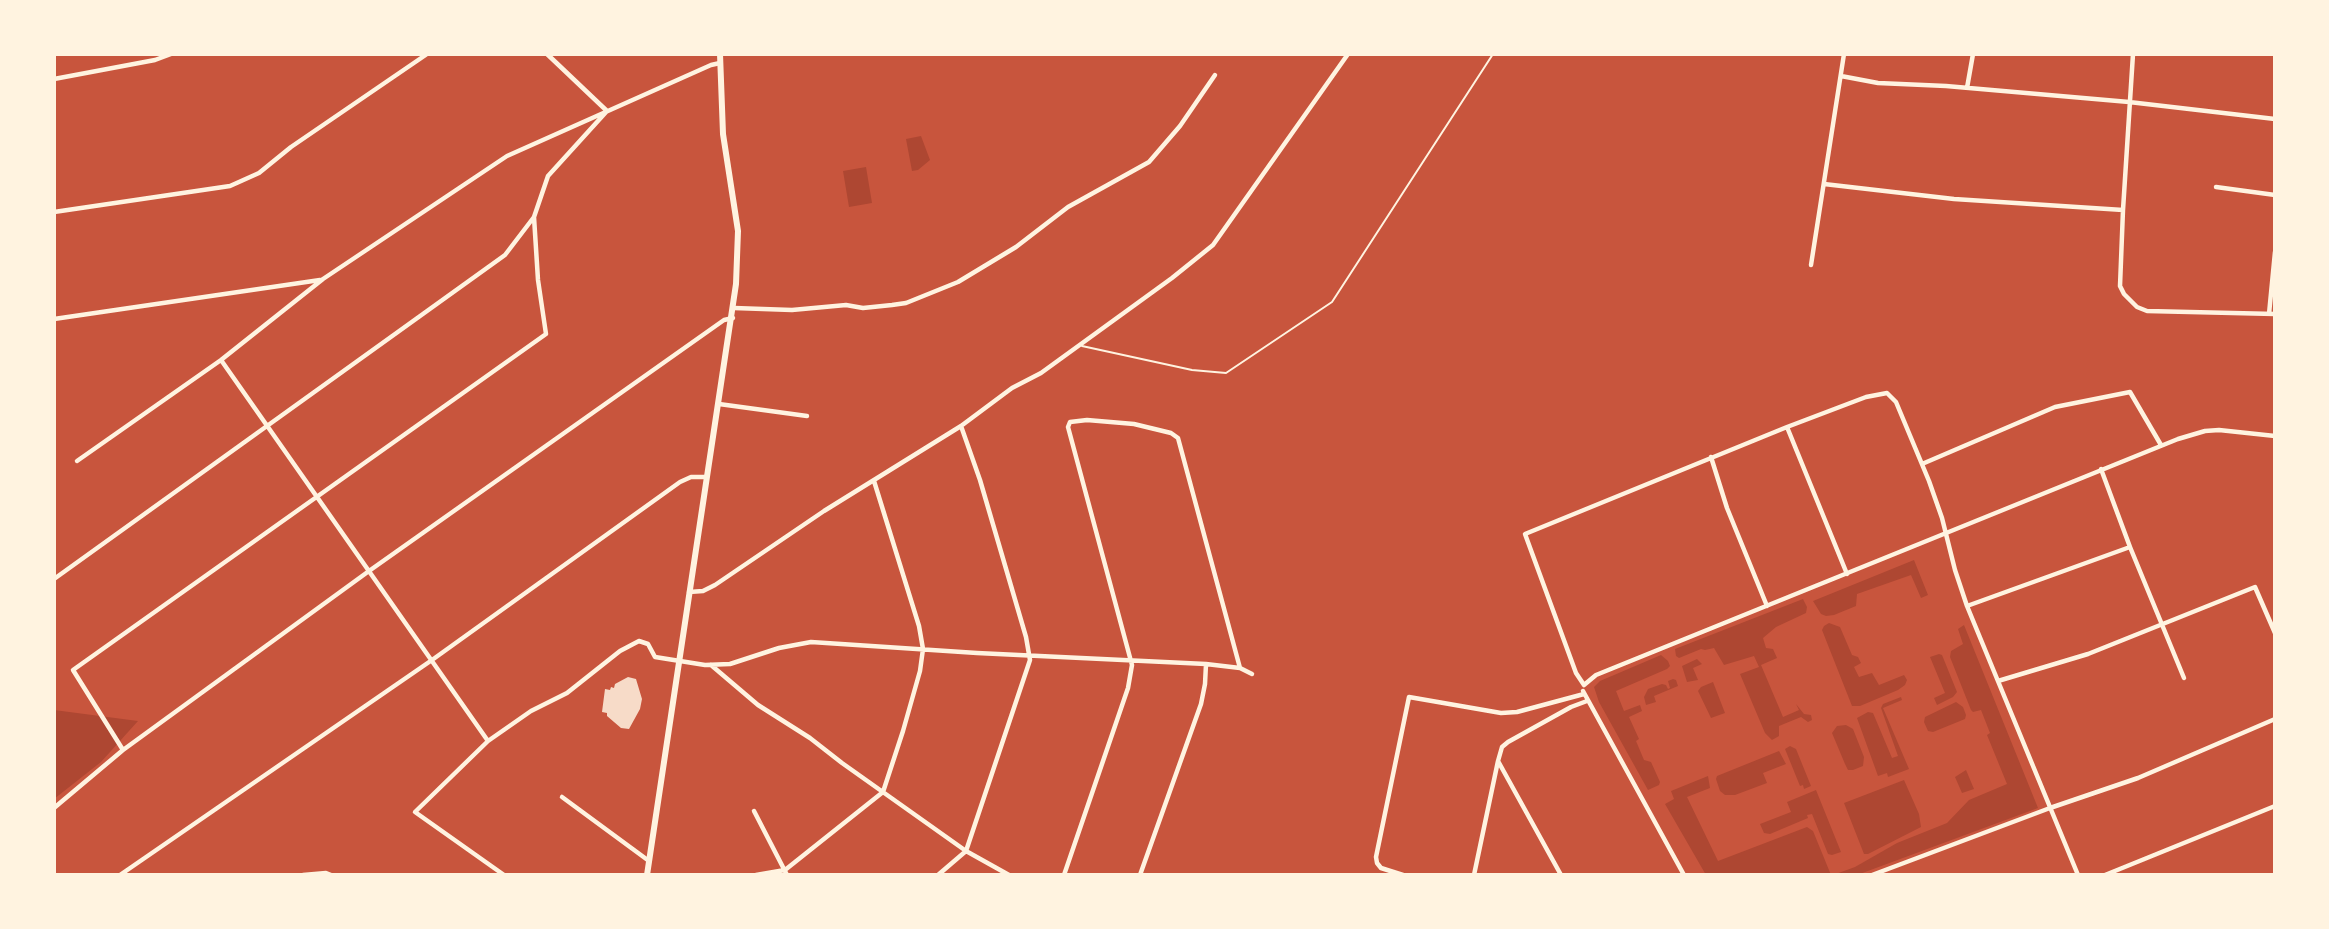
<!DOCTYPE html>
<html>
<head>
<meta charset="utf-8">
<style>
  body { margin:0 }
  #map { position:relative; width:2329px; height:929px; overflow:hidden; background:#c8553d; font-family:Roboto,sans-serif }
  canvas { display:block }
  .frame { position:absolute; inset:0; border:56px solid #fff3e0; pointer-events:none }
</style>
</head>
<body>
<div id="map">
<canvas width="2329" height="929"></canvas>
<div class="frame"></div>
</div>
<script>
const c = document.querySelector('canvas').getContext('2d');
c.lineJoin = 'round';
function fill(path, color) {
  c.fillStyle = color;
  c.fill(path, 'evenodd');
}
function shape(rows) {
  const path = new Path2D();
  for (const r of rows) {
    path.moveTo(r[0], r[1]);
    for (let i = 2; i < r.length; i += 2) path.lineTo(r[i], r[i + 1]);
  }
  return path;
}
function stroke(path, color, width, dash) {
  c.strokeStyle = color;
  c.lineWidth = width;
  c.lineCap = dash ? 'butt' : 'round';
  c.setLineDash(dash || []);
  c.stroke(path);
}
const green = shape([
  [921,136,930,160,918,170,912,171,906,139],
  [866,167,872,203,849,207,843,171],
  [1914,560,1928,595,1921,598,1911,575,1857,594,1856,606,1834,615,1826,616,1821,614,1813,601],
  [1803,599,1807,607,1806,613,1776,627,1763,638,1766,648,1773,649,1777,658,1761,665,1783,717,1799,710,1796,704,1804,714,1811,715,1812,720,1808,722,1801,717,1779,726,1779,736,1772,740,1765,733,1740,674,1759,667,1754,656,1724,665,1714,648,1705,650,1701,649,1679,658,1676,656,1675,649],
  [1829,623,1840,627,1852,655,1858,657,1861,663,1854,667,1859,677,1872,673,1879,685,1904,675,1907,680,1905,685,1898,690,1860,706,1852,706,1822,630,1824,626],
  [1964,625,2038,808,1857,875,1833,875,1855,867,1897,843,1947,823,1969,800,2007,784,1987,735,1990,733,1981,710,1973,712,1971,710,1950,657,1951,651,1963,644,1958,629],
  [1939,654,1942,655,1957,692,1953,697,1937,705,1934,698,1945,693,1930,657],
  [1661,655,1668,661,1670,666,1667,669,1616,691,1624,711,1640,705,1642,711,1629,717,1639,739,1636,741,1644,760,1651,762,1660,782,1659,785,1648,790,1599,702,1594,687,1600,681],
  [1697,659,1702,664,1693,668,1698,680,1687,682,1682,666],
  [1673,679,1676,680,1678,686,1654,696,1656,702,1646,705,1644,697,1648,689,1662,684,1666,685,1668,689,1670,688,1668,681],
  [1713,682,1725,713,1711,718,1698,691,1701,687],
  [1901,697,1902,700,1883,708,1909,769,1888,777,1887,773,1878,776,1857,718,1868,712,1873,713,1892,758,1898,756,1881,708,1883,704],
  [1956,702,1963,707,1966,715,1965,719,1933,732,1928,731,1924,722,1925,717],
  [54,710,138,721,101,762,54,799],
  [1846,725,1853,729,1864,757,1863,766,1853,770,1848,770,1845,764,1832,733,1837,726],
  [1790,746,1796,749,1811,786,1804,789,1803,785,1800,786,1785,749],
  [1779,751,1786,764,1763,773,1767,783,1735,795,1725,795,1720,791,1716,779,1717,776],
  [1966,770,1974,789,1962,793,1955,777],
  [1708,776,1710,788,1687,797,1718,861,1807,827,1813,831,1831,875,1706,875,1665,804,1674,799,1671,791],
  [1904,780,1919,814,1921,827,1868,854,1864,854,1844,803],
  [1816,790,1841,852,1832,855,1828,854,1812,814,1807,815,1808,818,1770,834,1764,833,1760,824,1791,812,1787,802]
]);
const building = shape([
  [628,677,636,679,642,699,640,709,629,729,621,728,607,716,607,713,602,712,605,689,610,690,611,687,614,688,615,684]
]);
const service = shape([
  [1082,346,1192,370,1226,373,1332,302,1493,54]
]);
const minor = shape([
  [2133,54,2123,210,2120,286,2124,294,2137,307,2147,311,2275,314],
  [1841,76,1878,83,1946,86,2129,102,2275,119],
  [54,79,155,60,171,54],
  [1967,88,1973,54],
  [1824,184,1954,199,2123,210],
  [2216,187,2275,195],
  [54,212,230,186,259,173,291,147,427,54],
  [1811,265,1844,54],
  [734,308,792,310,846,305,863,308,892,305,906,303,958,282,1016,247,1068,207,1149,162,1180,126,1215,75],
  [2269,314,2275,252],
  [54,319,320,280],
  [221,360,488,741],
  [719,404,807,416],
  [1787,427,1847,574],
  [1711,457,1727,508,1767,606],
  [77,461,221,360,323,279,507,156,711,65,720,63],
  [1922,464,2055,407,2130,392,2161,445],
  [2101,469,2130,547,2184,678],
  [54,579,505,255,534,217],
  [689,592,703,591,715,585,824,511,961,426,1012,388,1041,373,1172,278,1213,245,1348,54],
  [1967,606,2130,547],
  [711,665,758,705,810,738,842,763,966,851,1009,875],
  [1998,681,2088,654,2255,587,2275,633],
  [1584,685,1576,673,1525,534,1787,427,1866,397,1887,393,1896,402,1929,481,1942,518,1955,570,1967,606,2078,875],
  [1584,685,1596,675,2178,439,2205,431,2219,430,2275,436],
  [1583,691,1684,875],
  [123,750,73,670,546,334,538,280,534,217,548,176,607,111,547,54],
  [562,797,649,861],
  [54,808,123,750,369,571,724,320,733,318],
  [754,811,787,875],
  [120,875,432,660,680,482,691,477,707,477],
  [303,875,326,873,331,875],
  [504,875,415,812,488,741,531,711,567,693,620,651,639,641,648,644,655,657,705,665,730,664,779,648,811,642,977,653,1206,664,1240,668,1252,674],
  [756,875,785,870,883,792,903,731,920,671,923,649,919,626,874,481],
  [938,875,966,851,1030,660,1026,637,980,480,961,426],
  [1064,875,1128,688,1132,665,1068,427,1070,422,1087,420,1134,424,1171,433,1178,438,1240,668],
  [1140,875,1201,704,1205,684,1206,664],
  [1403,875,1381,868,1377,863,1376,857,1409,697,1501,713,1517,712,1584,694],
  [1474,875,1498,761],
  [1561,875,1498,761,1502,747,1508,742,1571,707,1587,701],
  [1872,875,2050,808,2138,778,2275,719],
  [2105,875,2275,806]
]);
const secondary = shape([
  [647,875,736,284,738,231,723,134,720,54]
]);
fill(green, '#ae4732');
fill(building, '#f7dbc8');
stroke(service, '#fff3e0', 2);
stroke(minor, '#fff3e0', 4.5);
stroke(secondary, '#fff3e0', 6);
</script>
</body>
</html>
